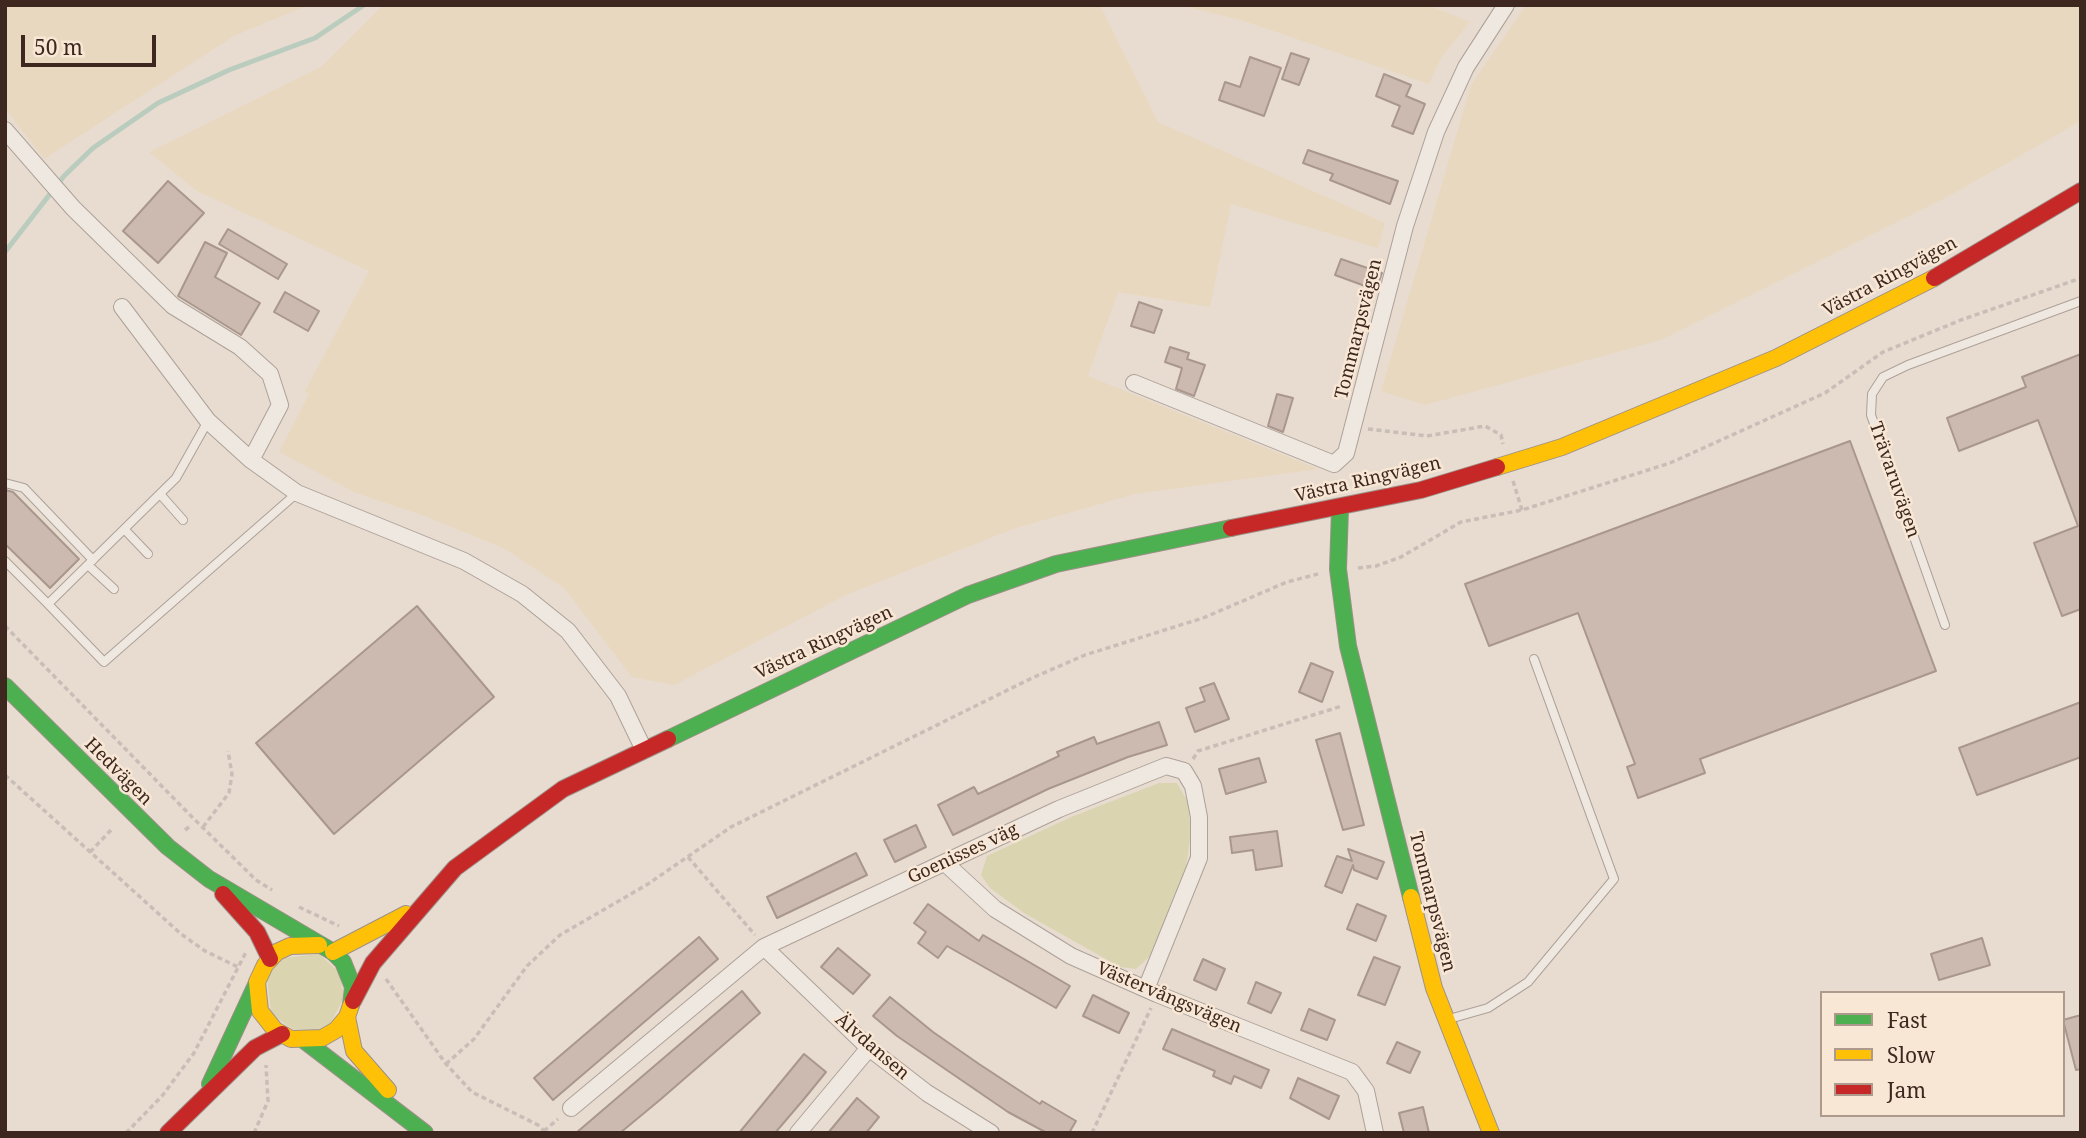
<!DOCTYPE html>
<html>
<head>
<meta charset="utf-8">
<style>
  body { margin:0 }
  #map { position:relative; width:2086px; height:1138px; overflow:hidden; background:#e8dcd0; font-family:"Noto Serif",serif }
  canvas { display:block }
  .frame { position:absolute; inset:0; border:7px solid #3d271e; pointer-events:none }
  .legend { position:absolute; left:1820px; top:991px; width:245px; height:126px; box-sizing:border-box; background:#f8e7d5; border:2px solid #ad9a8c; margin:0; padding:9px 12px; list-style:none; font-size:21px; color:#3d271e }
  .legend li { display:flex; align-items:center; gap:14px; height:35px }
  .legend b { width:35px; border:2px solid #ad9a8c }
  .scale { position:absolute; left:21px; top:35px; width:135px; height:32px; box-sizing:border-box; border:4px solid #3d271e; border-top:0; padding-left:9px; font-size:21px; line-height:24px; white-space:nowrap; color:#3d271e; -webkit-text-stroke:5px #f8e7d5; paint-order:stroke }
</style>
</head>
<body>
<div id="map">
<canvas width="2086" height="1138"></canvas>
<div class="frame"></div>
<ul class="legend">
<li><b style="height:9px;background:#4caf50"></b>Fast</li>
<li><b style="height:9px;background:#ffc107"></b>Slow</li>
<li><b style="height:9px;background:#c62828"></b>Jam</li>
</ul>
<div class="scale">50 m</div>
</div>
<script>
const c = document.querySelector('canvas').getContext('2d');
c.lineJoin = 'round';
function fill(path, color) {
  c.fillStyle = color;
  c.fill(path, 'evenodd');
}
function shape(rows) {
  const path = new Path2D();
  for (const r of rows) {
    path.moveTo(r[0], r[1]);
    for (let i = 2; i < r.length; i += 2) path.lineTo(r[i], r[i + 1]);
  }
  return path;
}
function stroke(path, color, width, dash) {
  c.strokeStyle = color;
  c.lineWidth = width;
  c.lineCap = dash ? 'butt' : 'round';
  c.setLineDash(dash || []);
  c.stroke(path);
}
function label(font, color, halo, rows, align = 'center') {
  c.font = font + ' "Noto Serif",serif';
  c.lineWidth = 5;
  c.setLineDash([]);
  c.textBaseline = 'middle';
  c.strokeStyle = halo;
  c.fillStyle = color;
  for (const [text, x, y, turn = 0] of rows) {
    c.save();
    c.translate(x, y);
    c.rotate((+turn || 0) * Math.PI / 180);
    c.textAlign = isNaN(turn) ? turn : align;
    if (halo) c.strokeText(text, 0, 0);
    c.fillText(text, 0, 0);
    c.restore();
  }
}
const farmland = shape([
  [5,5,308,5,234,36,44,159,5,108],
  [383,5,1100,5,1158,122,1385,223,1378,248,1231,204,1210,307,1118,292,1088,376,1318,469,1135,494,1016,528,848,594,674,685,632,677,564,588,505,549,425,516,356,493,279,452,309,394,305,391,369,271,197,191,149,152,321,67],
  [1180,5,1428,5,1470,22,1441,58,1429,84,1244,21],
  [1526,5,2081,5,2081,121,1949,196,1661,340,1425,405,1381,391,1471,85]
]);
const green = shape([
  [1159,783,1177,783,1188,802,1191,832,1186,867,1152,954,1136,969,1120,967,1024,913,990,888,981,875,987,856,1071,817],
  [319,954,339,972,344,998,331,1022,319,1029,292,1029,271,1014,267,977,283,958]
]);
const stream = shape([
  [5,252,64,176,93,148,158,103,229,70,315,38,364,5]
]);
const building = shape([
  [1291,53,1309,59,1299,85,1282,79,1291,53],
  [1250,57,1281,68,1264,116,1219,100,1225,82,1240,87,1250,57],
  [1384,74,1411,85,1406,96,1425,104,1413,134,1392,126,1400,106,1376,96,1384,74],
  [1308,150,1398,181,1390,204,1330,180,1333,174,1303,163,1308,150],
  [168,181,204,213,158,263,123,231,168,181],
  [228,229,287,264,278,279,219,244,228,229],
  [205,242,227,253,215,277,260,303,241,335,178,296,205,242],
  [1341,259,1382,273,1376,290,1335,275,1341,259],
  [285,292,319,311,308,331,274,312,285,292],
  [1139,302,1162,310,1154,333,1131,326,1139,302],
  [1170,347,1189,353,1187,359,1205,365,1194,396,1176,389,1182,368,1165,362,1170,347],
  [2081,354,2081,609,2062,616,2034,543,2078,526,2038,420,1959,451,1947,418,2026,387,2022,377,2081,354],
  [1277,394,1293,398,1283,432,1268,426,1277,394],
  [1850,441,1936,671,1700,759,1705,773,1638,798,1627,767,1635,764,1578,613,1489,646,1465,584,1850,441],
  [5,490,13,492,79,559,50,588,5,544,5,490],
  [417,606,494,697,334,834,256,743,417,606],
  [1311,663,1333,672,1322,702,1299,692,1311,663],
  [1214,683,1229,719,1195,732,1186,708,1205,701,1200,688,1214,683],
  [2081,702,2081,757,1977,795,1959,748,2081,702],
  [1159,722,1167,745,1128,757,1048,789,953,835,938,805,974,787,978,794,1059,756,1057,752,1094,737,1097,744,1159,722],
  [1340,733,1364,825,1343,830,1316,740,1340,733],
  [1259,758,1266,782,1226,794,1219,769,1259,758],
  [916,825,926,847,895,862,884,840,916,825],
  [1277,831,1282,866,1256,870,1253,850,1232,853,1230,837,1277,831],
  [1348,849,1384,862,1377,879,1354,870,1353,865,1342,893,1325,886,1337,856,1352,861,1348,849],
  [856,853,867,875,777,918,767,897,856,853],
  [928,904,979,941,983,935,1070,986,1056,1008,947,946,938,958,918,943,926,932,914,923,928,904],
  [1357,904,1386,916,1376,941,1347,929,1357,904],
  [699,937,718,959,553,1100,534,1078,699,937],
  [1982,938,1990,965,1939,980,1931,954,1982,938],
  [838,948,870,975,853,994,821,967,838,948],
  [1374,957,1400,967,1385,1005,1358,995,1374,957],
  [1203,959,1225,969,1216,990,1194,980,1203,959],
  [1256,982,1281,993,1271,1013,1248,1003,1256,982],
  [742,991,760,1013,661,1099,620,1133,576,1133,742,991],
  [1093,995,1129,1013,1119,1033,1083,1016,1093,995],
  [890,997,933,1032,979,1064,1040,1104,1042,1101,1076,1121,1069,1133,1047,1133,1008,1112,897,1036,873,1016,890,997],
  [1309,1009,1335,1020,1327,1040,1301,1030,1309,1009],
  [2081,1015,2081,1069,2076,1070,2063,1020,2081,1015],
  [1172,1029,1269,1070,1261,1088,1234,1076,1231,1084,1213,1076,1215,1071,1163,1049,1172,1029],
  [1397,1042,1420,1052,1410,1073,1387,1063,1397,1042],
  [804,1054,826,1072,804,1099,775,1133,739,1133,804,1054],
  [1298,1078,1339,1096,1329,1119,1290,1098,1298,1078],
  [857,1098,879,1117,866,1133,828,1133,857,1098],
  [1423,1107,1429,1133,1404,1133,1399,1113,1423,1107]
]);
const path = shape([
  [1368,429,1427,436,1485,426,1501,435,1503,444],
  [1513,481,1522,510],
  [1358,568,1376,566,1401,557,1461,522,1522,510,1670,463,1825,393,1883,352,1961,320,2081,278],
  [5,626,192,817,256,880,272,890],
  [1193,759,1198,751,1342,706],
  [5,775,181,934,205,951,238,967],
  [203,827,229,793,232,774,228,751],
  [185,830,189,827],
  [90,852,111,830],
  [688,857,755,935],
  [299,907,339,926],
  [386,979,446,1064,472,1092,538,1125,546,1133],
  [446,1064,474,1039,527,966,560,935,648,884,731,827,1032,678,1085,655,1203,618,1287,582,1318,574],
  [544,1131,558,1119],
  [126,1133,162,1096,194,1053,246,952],
  [254,1133,268,1101,266,1065],
  [1092,1133,1151,1008]
]);
const lane = shape([
  [208,421,176,478,48,604,104,662,297,493],
  [5,483,24,488,93,560],
  [160,494,183,520],
  [125,530,148,554],
  [5,561,48,604],
  [88,565,114,589],
  [1945,625,1871,415,1872,394,1883,377,1908,365,2081,301],
  [1449,1019,1488,1008,1528,982,1614,879,1534,659]
]);
const street = shape([
  [5,130,73,208,173,306,240,347,270,374,280,405,251,460],
  [122,307,208,421,251,460,297,493,464,561,522,594,568,631,618,696,644,750],
  [1134,383,1334,464,1346,453,1405,226,1436,132,1466,67,1506,5],
  [945,863,995,909,1071,956,1157,994,1352,1072,1366,1091,1375,1133],
  [764,947,869,1048,927,1093,991,1133],
  [571,1108,764,947,1059,809,1166,766,1184,771,1193,786,1199,817,1199,858,1146,989],
  [798,1133,869,1048]
]);
const fast = shape([
  [1340,509,1338,569,1348,646,1411,897],
  [5,686,168,847,209,879,333,952,343,962,353,987,351,1005],
  [668,739,968,595,1056,564,1231,528],
  [305,1041,425,1133],
  [210,1084,256,985]
]);
const slow = shape([
  [1497,467,1562,447,1776,358,1934,278],
  [1411,897,1434,988,1491,1133],
  [319,945,290,946,277,952,265,965,257,982,260,1011,275,1030,291,1039,322,1038,336,1030,347,1017,351,1005],
  [333,952,406,914],
  [347,1017,354,1051,388,1090]
]);
const jam = shape([
  [1934,278,2081,191],
  [1231,528,1421,490,1497,467],
  [223,894,257,932,270,959],
  [353,1001,373,963,455,868,563,789,668,739],
  [168,1133,255,1048,282,1034]
]);
const streetNames = [
  ["Västra Ringvägen",1890,277,-28],
  ["Tommarpsvägen",1359,329,-76],
  ["Västra Ringvägen",1368,480,-13],
  ["Trävaruvägen",1894,480,71],
  ["Västra Ringvägen",824,643,-25],
  ["Hedvägen",118,772,45],
  ["Goenisses väg",963,854,-25],
  ["Tommarpsvägen",1432,902,76],
  ["Västervångsvägen",1169,998,23],
  ["Älvdansen",872,1047,41]
];
fill(farmland, '#e8d8bf');
fill(green, '#dbd4b1');
stroke(stream, '#baccbe', 5);
fill(building, '#ccb9b0');
stroke(building, '#a9978e', 2);
stroke(lane, '#ada198', 10);
stroke(street, '#ada198', 18);
stroke(fast, '#9d9088', 18);
stroke(slow, '#9d9088', 18);
stroke(jam, '#9d9088', 18);
stroke(path, '#c8beb7', 3.5, [5, 3.5]);
stroke(lane, '#efe8e1', 8);
stroke(street, '#efe8e1', 16);
stroke(fast, '#4caf50', 16);
stroke(slow, '#ffc107', 16);
stroke(jam, '#c62828', 16);
label('18px', '#3d271e', '#f8e7d5', streetNames);
</script>
</body>
</html>
